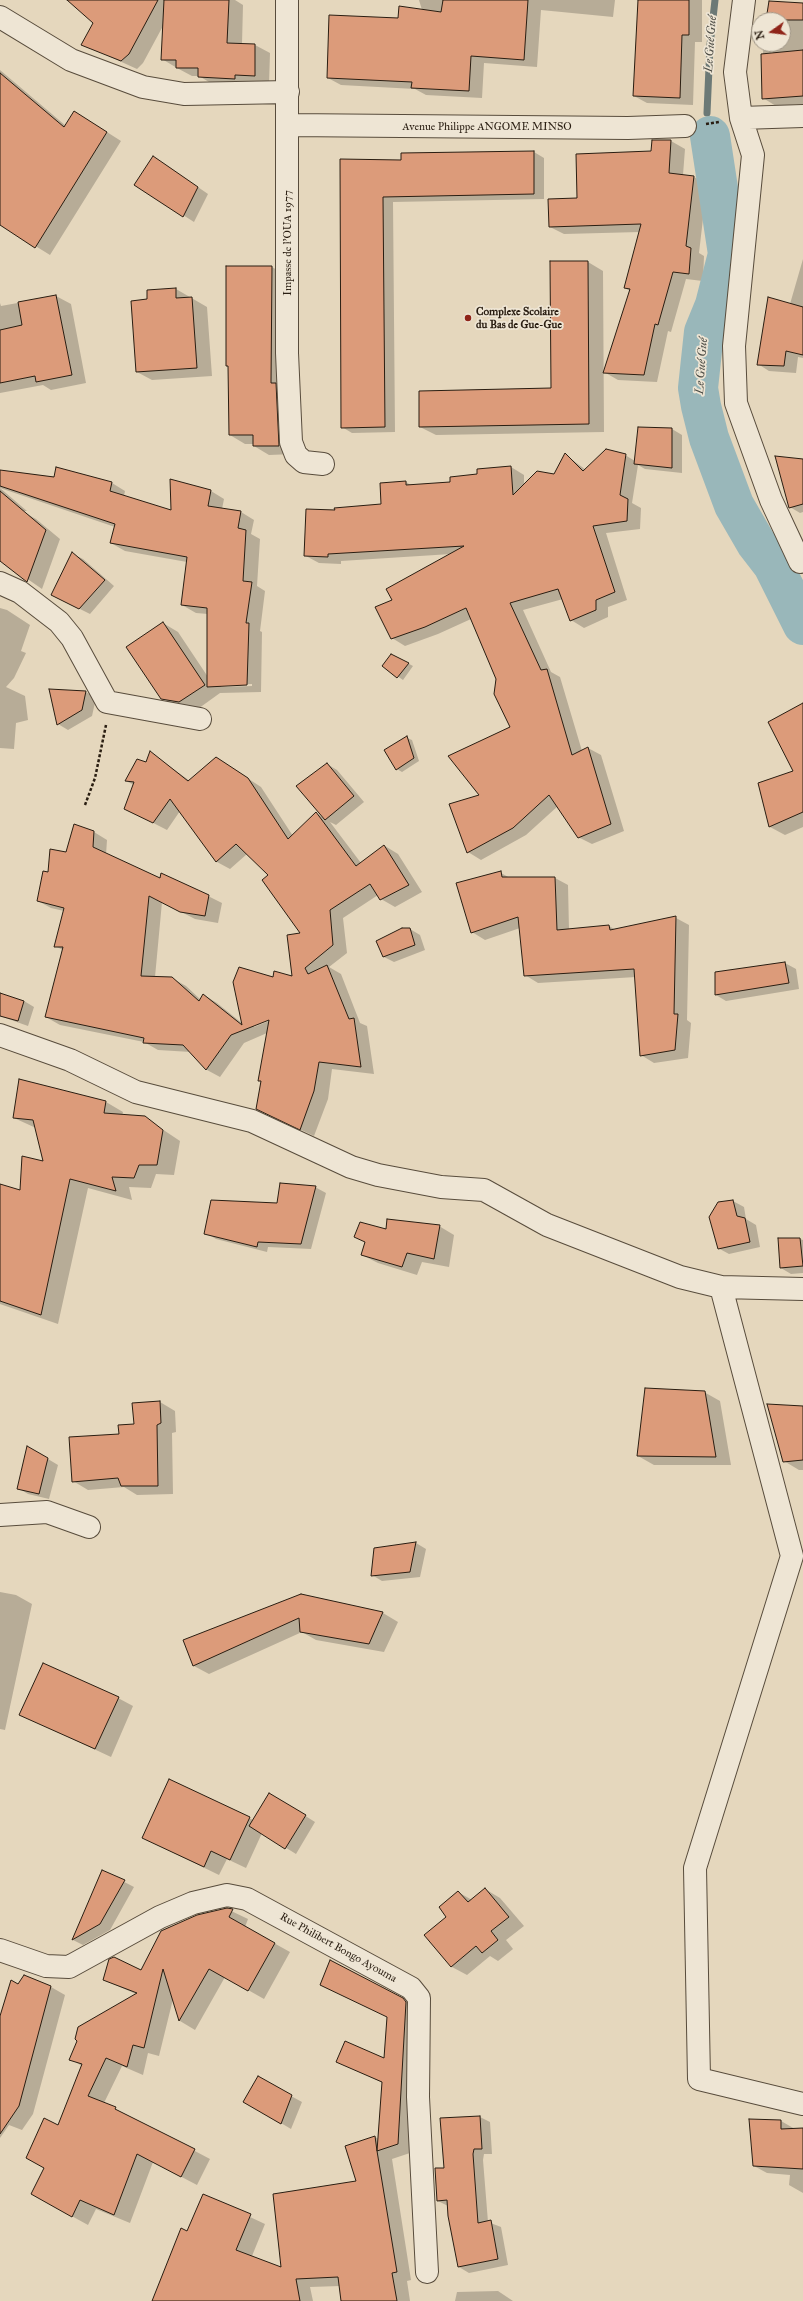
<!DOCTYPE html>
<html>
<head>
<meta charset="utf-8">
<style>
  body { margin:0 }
  #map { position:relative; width:803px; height:2301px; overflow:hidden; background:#e5d7bd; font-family:"IM FELL Great Primer",serif }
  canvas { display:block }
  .north { position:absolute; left:751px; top:12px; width:40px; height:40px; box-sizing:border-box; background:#eee5d4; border:1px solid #9f9586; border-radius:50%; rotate:256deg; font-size:11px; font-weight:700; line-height:16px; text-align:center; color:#291d11 }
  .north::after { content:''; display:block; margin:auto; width:14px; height:18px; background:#8f2418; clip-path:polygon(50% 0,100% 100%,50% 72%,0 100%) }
</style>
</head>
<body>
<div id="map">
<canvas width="803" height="2301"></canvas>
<div class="north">N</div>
</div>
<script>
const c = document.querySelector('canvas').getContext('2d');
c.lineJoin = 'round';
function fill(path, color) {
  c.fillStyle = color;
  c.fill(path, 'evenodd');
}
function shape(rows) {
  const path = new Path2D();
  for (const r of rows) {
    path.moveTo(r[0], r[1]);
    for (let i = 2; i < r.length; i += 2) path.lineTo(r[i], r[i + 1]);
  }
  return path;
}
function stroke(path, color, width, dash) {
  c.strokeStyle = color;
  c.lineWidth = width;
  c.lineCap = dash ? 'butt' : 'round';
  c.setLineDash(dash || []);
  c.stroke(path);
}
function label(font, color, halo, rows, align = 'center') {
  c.font = font + ' "IM FELL Great Primer",serif';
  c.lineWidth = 3.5;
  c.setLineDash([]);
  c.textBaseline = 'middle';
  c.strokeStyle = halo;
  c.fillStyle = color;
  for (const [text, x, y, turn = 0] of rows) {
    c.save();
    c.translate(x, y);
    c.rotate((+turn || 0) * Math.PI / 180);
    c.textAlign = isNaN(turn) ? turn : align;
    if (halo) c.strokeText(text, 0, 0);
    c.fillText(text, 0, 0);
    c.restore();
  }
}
const shadow = shape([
  [69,0,235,0,243,5,242,44,255,45,270,53,269,84,214,85,199,76,192,76,177,68,162,59,163,26,143,63,137,69,82,44,94,23],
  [419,0,615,0,613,17,541,10,537,67,484,63,482,98,426,95,415,89,341,85,328,78,398,19,422,10],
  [640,0,702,0,702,42,695,42,693,105,647,103,634,96],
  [803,4,803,104,776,106,763,98,762,61,764,44,783,44,783,20,767,20],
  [0,70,66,126,88,120,121,141,50,255,0,224],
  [652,141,671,141,685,149,683,175,694,177,707,184,699,253,704,256,703,281,686,279,671,332,668,331,657,382,618,380,604,372,630,291,625,288,640,232,564,234,550,227,579,199,652,152],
  [534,152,544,158,544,199,393,202,395,432,352,433,342,427,341,160,402,161],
  [163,163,208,194,194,222,136,185],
  [803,259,803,358,798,357,796,373,769,371,758,364,790,304],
  [588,262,603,271,604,432,436,435,420,427,552,389],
  [227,267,272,267,287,276,294,454,269,455,254,446,254,444,245,444,230,435,229,367,227,366],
  [176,289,207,307,212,376,152,380,137,372,148,300],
  [56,296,71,304,86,383,51,390,43,385,0,393,0,303,1,306],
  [672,429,682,435,682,473,645,469,638,465,632,503,641,508,640,529,606,533,627,600,608,607,608,617,584,628,571,620,563,599,523,610,551,672,560,677,582,751,588,748,601,755,624,831,592,844,578,837,558,806,526,835,481,860,468,852,480,795,511,728,497,679,471,619,438,634,405,646,392,638,393,600,451,554,341,561,341,564,319,563,306,556,336,511,382,505,406,482,412,486,452,483,511,467,524,475,524,485,554,475,566,455,586,470,625,455,635,461],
  [803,460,803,512,800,513,790,507],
  [0,471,112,483,125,491,124,496,172,511,211,491,224,499,222,509,241,512,254,520,251,534,260,539,257,586,265,591,260,631,262,632,261,692,220,693,195,711,178,708,162,698,163,623,178,632,208,677,208,614,196,613,182,605,187,562,125,551,111,543,115,527,0,488,27,511,22,511,36,519,60,539,42,589,0,560],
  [252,684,252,686,221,687,221,685],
  [73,554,83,559,114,586,90,614,52,595],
  [0,608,7,610,30,625,21,651,26,653,14,678,6,687,25,696,28,720,16,723,14,749,0,748],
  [392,655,413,666,403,680,383,666],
  [50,690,86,692,96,698,92,716,68,730,58,724],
  [803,704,803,827,785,835,770,827,795,772],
  [407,738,412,740,419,761,402,772,397,769],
  [151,753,190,781,216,758,229,766,261,787,293,836,316,813,324,818,327,764,337,770,364,802,336,825,330,822,361,863,385,846,398,854,422,892,395,907,381,899,378,895,343,918,347,953,329,967,341,974,360,1023,367,1026,374,1074,332,1069,328,1099,314,1136,257,1109,262,1082,259,1080,267,1033,244,1043,220,1077,207,1070,191,1052,158,1050,144,1042,60,1025,46,1017,63,950,55,946,64,911,51,908,38,901,49,874,67,853,94,832,107,840,106,855,161,879,208,896,222,903,218,923,195,919,162,902,155,977,172,978,186,986,201,1000,204,995,217,1003,243,1024,274,979,293,977,301,933,269,875,247,854,230,869,217,862,180,811,167,830,126,809,134,785,126,781,146,764],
  [273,1017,274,1019,254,1027,254,1025],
  [501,873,510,878,555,878,568,885,569,930,609,926,616,930,676,918,689,925,687,1020,691,1023,688,1058,654,1063,641,1055,636,977,538,983,525,975,520,928,485,940,472,932],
  [410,929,420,935,425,950,394,962,384,957],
  [785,963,796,969,799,989,726,1001,716,995,716,973],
  [0,994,24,1001,34,1007,28,1026,0,1016],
  [20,1080,106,1102,123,1112,122,1116,144,1117,180,1141,174,1175,156,1174,151,1188,129,1187,132,1200,88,1188,58,1324,0,1304,0,1185,20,1192,44,1163,36,1128,14,1118],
  [315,1187,326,1193,311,1249,268,1247,267,1252,216,1239,206,1233],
  [733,1201,744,1207,746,1219,756,1225,760,1247,729,1254,718,1248],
  [439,1226,454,1235,449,1267,422,1262,417,1275,378,1263,362,1255,387,1230],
  [800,1239,803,1240,803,1273,791,1274,781,1268],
  [704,1392,720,1401,731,1465,654,1465,638,1456],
  [160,1402,175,1411,176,1432,172,1433,173,1494,137,1495,124,1487,88,1490,73,1481,120,1435,135,1425],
  [803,1407,803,1470,799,1470,784,1461],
  [28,1447,58,1465,49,1499,28,1494,18,1488],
  [416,1543,426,1549,420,1577,382,1581,372,1575,375,1549],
  [0,1592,16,1595,32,1604,5,1730,0,1729],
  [301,1595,383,1613,398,1622,384,1652,316,1640,302,1632,209,1674,194,1666,184,1641],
  [118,1698,133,1706,111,1757,21,1715],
  [280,1800,315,1822,296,1854,262,1833,246,1868,227,1859,219,1875,143,1838,249,1818,253,1820],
  [103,1871,134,1887,110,1930,83,1945,73,1940],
  [485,1889,500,1898,524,1926,506,1940,513,1949,498,1961,490,1956,467,1975,452,1967,426,1935,448,1917,458,1892,472,1900],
  [227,1909,248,1919,245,1927,290,1952,264,1999,225,1977,195,2030,180,2021,173,1999,159,2056,148,2053,143,2075,122,2066,104,2103,210,2159,197,2185,153,2162,130,2223,96,2209,88,2225,48,2203,45,2168,58,2126,82,2066,70,2059,136,1994,104,1980,141,1971],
  [18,1986,51,1987,65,1995,33,2114,22,2130,9,2125,0,2138,0,2026],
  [402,1999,418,2007,413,2152,392,2159,411,2280,407,2281,410,2301,342,2301,340,2286,310,2287,313,2301,152,2301,188,2232,203,2195,265,2224,252,2256,282,2268,358,2181,375,2137,379,2139,383,2083,337,2061,385,2059],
  [258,2078,302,2102,291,2129,244,2101],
  [480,2117,490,2122,492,2154,484,2154,483,2160,488,2222,501,2227,508,2265,469,2273,459,2267,448,2206,438,2201,445,2169],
  [751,2120,781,2121,795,2129,803,2129,803,2193,789,2185,790,2175,767,2173,754,2166],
  [498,2291,513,2301,455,2301,457,2292]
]);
const stream = shape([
  [707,113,710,45,715,0]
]);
const river = shape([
  [710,136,728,254,715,305,704,332,698,388,701,406,709,438,734,505,756,543,773,565,803,625]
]);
const building = shape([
  [67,0,158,0,129,54,121,61,81,45,93,23,67,0],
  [164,0,229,0,227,43,255,44,255,76,235,75,235,79,198,77,198,68,176,68,176,60,161,60,164,0],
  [443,0,528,0,524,60,471,56,469,91,411,88,412,82,327,78,329,15,398,18,399,6,441,12,443,0],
  [638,0,689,0,689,35,682,35,680,98,633,96,638,0],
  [769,1,803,3,803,20,766,20,769,1],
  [803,50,803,96,762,99,761,54,803,50],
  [0,73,64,127,74,111,107,132,35,248,0,225,0,73],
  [652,140,671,140,669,173,694,176,686,246,691,248,689,274,673,272,658,325,655,324,644,375,603,373,630,289,624,288,641,224,549,227,548,199,577,198,576,154,651,151,652,140],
  [534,151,534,194,383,197,385,427,341,428,340,159,401,160,401,153,534,151],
  [153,156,198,187,183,217,134,185,153,156],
  [550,261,588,261,589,424,419,427,419,391,551,388,550,261],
  [226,266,272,266,271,383,276,383,279,446,253,446,253,435,229,435,228,366,226,366,226,266],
  [176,288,176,298,192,297,197,368,136,372,131,301,147,299,147,290,176,288],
  [56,295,72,375,36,382,35,376,0,383,0,330,22,325,18,302,56,295],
  [768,297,803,307,803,355,786,351,784,366,757,365,768,297],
  [638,427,672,428,672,468,634,464,638,427],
  [606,449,626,454,620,495,628,499,627,521,593,526,615,592,596,600,596,610,570,621,558,589,510,603,541,670,547,669,572,755,588,747,611,824,578,838,549,795,513,828,467,853,449,804,479,795,448,756,510,727,494,694,496,679,466,608,425,627,391,639,375,607,392,600,386,589,464,546,328,554,328,557,304,556,306,509,335,510,334,508,381,504,380,483,406,481,406,485,450,482,450,477,477,474,477,469,511,466,513,495,537,471,554,474,565,453,583,471,606,449],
  [775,456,803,459,803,504,789,508,775,456],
  [56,467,112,482,110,491,171,510,170,479,211,490,208,506,241,511,238,528,246,530,243,581,252,582,246,623,249,623,247,685,207,687,207,608,181,605,187,557,110,543,115,524,0,486,0,470,54,477,56,467],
  [0,491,46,530,27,582,0,561,0,491],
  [72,552,105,580,79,609,51,595,72,552],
  [163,622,205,685,179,702,161,699,126,647,163,622],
  [391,654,409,663,397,678,382,666,391,654],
  [49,689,86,691,82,710,57,725,49,689],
  [803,703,803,812,769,827,758,783,793,771,768,722,803,703],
  [407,736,414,758,396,770,384,750,407,736],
  [150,751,188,781,216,757,248,778,288,839,316,812,356,866,384,845,409,885,380,900,370,884,330,910,333,945,305,968,308,974,327,965,349,1019,354,1018,361,1067,319,1062,314,1091,300,1130,256,1109,261,1081,258,1081,269,1020,231,1035,206,1070,183,1045,143,1043,144,1038,45,1017,63,947,54,947,64,908,37,901,43,871,48,872,50,849,66,852,74,824,94,831,93,847,160,878,161,873,209,895,205,916,180,912,149,896,141,976,172,977,199,1001,203,994,242,1025,233,982,239,967,273,977,274,971,292,976,287,935,300,933,262,880,268,875,236,844,216,862,170,799,153,823,124,809,134,782,125,781,137,759,146,762,150,751],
  [327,763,354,796,325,820,296,786,327,763],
  [501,871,502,877,555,877,557,930,609,925,610,930,676,916,674,1014,678,1014,675,1050,640,1056,634,969,524,976,518,917,471,933,456,883,501,871],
  [402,928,410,928,415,945,383,957,376,941,402,928],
  [785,962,789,983,715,995,715,972,785,962],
  [0,993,24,1001,18,1021,0,1016,0,993],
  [19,1079,106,1101,104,1113,145,1116,163,1130,157,1165,139,1165,134,1178,112,1177,116,1191,70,1179,41,1315,0,1301,0,1184,20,1190,22,1156,43,1161,33,1120,13,1118,19,1079],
  [280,1183,316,1186,301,1244,258,1242,257,1247,204,1234,211,1200,277,1203,280,1183],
  [733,1200,737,1216,745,1218,750,1242,718,1249,709,1217,718,1202,733,1200],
  [387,1219,440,1225,434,1259,407,1253,402,1267,361,1255,365,1242,354,1237,360,1222,386,1229,387,1219],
  [778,1238,800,1238,803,1266,780,1268,778,1238],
  [645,1388,705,1391,716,1457,637,1456,645,1388],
  [160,1401,161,1423,157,1425,158,1486,121,1486,118,1478,72,1482,69,1437,119,1434,118,1425,134,1424,132,1403,160,1401],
  [767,1404,803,1406,803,1460,783,1462,767,1404],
  [27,1446,48,1458,39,1494,17,1489,27,1446],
  [416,1542,410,1572,371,1576,374,1548,416,1542],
  [301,1594,383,1612,369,1644,300,1632,299,1618,193,1666,183,1640,301,1594],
  [43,1663,119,1697,95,1749,19,1715,43,1663],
  [169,1779,250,1817,230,1860,211,1851,204,1867,142,1838,169,1779],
  [269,1793,306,1815,285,1849,249,1826,269,1793],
  [102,1870,125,1880,100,1924,72,1940,102,1870],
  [485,1888,509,1917,491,1931,498,1940,482,1953,476,1946,451,1967,424,1935,446,1917,439,1907,458,1891,468,1902,485,1888],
  [227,1908,233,1909,229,1917,275,1943,248,1991,209,1969,179,2021,163,1969,144,2048,133,2045,127,2067,106,2058,88,2096,116,2107,115,2109,195,2149,181,2177,137,2154,114,2215,80,2200,72,2217,31,2194,44,2168,26,2158,44,2118,58,2125,82,2064,69,2060,77,2041,75,2039,78,2027,137,1993,103,1980,109,1959,114,1957,141,1970,161,1931,197,1915,227,1908],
  [330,1960,403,1998,406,2002,398,2144,377,2151,397,2272,392,2273,397,2301,341,2301,338,2277,296,2279,300,2301,152,2301,181,2228,187,2231,203,2194,251,2214,236,2250,281,2267,273,2194,356,2181,345,2146,375,2136,377,2151,382,2082,336,2062,345,2041,384,2058,387,2017,320,1985,330,1960],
  [24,1975,51,1986,19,2106,0,2134,0,2016,11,1980,18,1984,24,1975],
  [258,2076,292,2095,281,2124,243,2102,258,2076],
  [480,2116,482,2149,474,2149,473,2154,478,2223,491,2220,498,2259,458,2267,448,2216,447,2200,437,2201,435,2168,444,2168,440,2118,480,2116],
  [749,2119,781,2120,781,2129,803,2128,803,2169,753,2166,749,2119]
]);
const path = shape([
  [706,124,719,122],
  [85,805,95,778,106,725]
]);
const minor = shape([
  [287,0,287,353,291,442,296,455,304,462,323,464],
  [744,0,735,72,741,118,753,155,734,346,736,403,771,500,800,562],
  [0,17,71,60,143,87,184,94,288,92],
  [741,118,803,116],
  [289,125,628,128,685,126],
  [0,583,20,592,59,622,72,638,107,702,200,719],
  [0,1035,70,1060,136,1092,252,1121,351,1167,378,1175,441,1187,484,1190,547,1225,680,1277,721,1287,803,1289],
  [721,1287,792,1556,695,1868,699,2079,803,2104],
  [0,1515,47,1512,89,1527],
  [0,1950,46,1966,69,1967,160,1917,193,1903,227,1895,247,1899,411,1988,419,1998,418,2097,427,2272]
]);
const markers = [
  [468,318,4,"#8f2418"]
];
const streetNames = [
  ["Avenue Philippe ANGOME MINSO",487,127],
  ["Impasse de l'OUA 1977",288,243,-90],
  ["Rue Philibert Bongo Ayouma",338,1948,29]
];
const poiNames = [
  ["Complexe Scolaire",476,312],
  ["du Bas de Gue-Gue",476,325]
];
const waterNames = [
  ["Le Gué Gué",711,44,-86],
  ["Le Gué Gué",702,366,-86]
];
fill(shadow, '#0003');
stroke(stream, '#6c7976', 7);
stroke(river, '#99b7ba', 40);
fill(building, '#dc9b7a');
stroke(building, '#291d11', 1);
stroke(minor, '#584c3c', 24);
stroke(path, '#291d11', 2.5, [3, 2]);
stroke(minor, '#eee5d4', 22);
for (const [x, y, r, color] of markers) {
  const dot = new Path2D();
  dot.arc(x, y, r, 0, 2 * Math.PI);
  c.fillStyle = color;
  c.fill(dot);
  stroke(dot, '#eee5d4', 1.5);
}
label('11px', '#291d11', '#eee5d4', streetNames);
label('bold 11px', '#291d11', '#eee5d4', poiNames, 'left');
label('italic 12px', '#4b4b44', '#eee5d4', waterNames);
</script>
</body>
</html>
